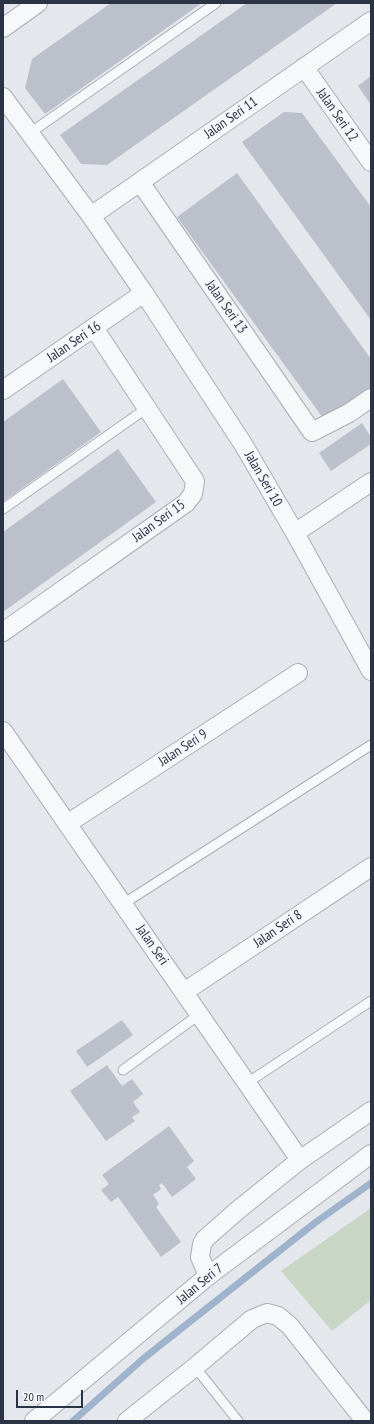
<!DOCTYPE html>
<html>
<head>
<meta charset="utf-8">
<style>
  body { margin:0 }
  #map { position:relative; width:374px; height:1424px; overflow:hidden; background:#e4e7ec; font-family:"PT Sans Narrow",sans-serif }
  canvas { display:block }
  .frame { position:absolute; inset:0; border:4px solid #2b3445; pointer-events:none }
  .scale { position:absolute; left:16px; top:1390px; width:67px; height:18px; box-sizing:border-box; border:2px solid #2b3445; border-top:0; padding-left:5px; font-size:12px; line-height:14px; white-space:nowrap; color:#2b3445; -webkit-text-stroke:3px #f4f6f9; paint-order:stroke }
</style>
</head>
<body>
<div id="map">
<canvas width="374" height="1424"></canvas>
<div class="frame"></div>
<div class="scale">20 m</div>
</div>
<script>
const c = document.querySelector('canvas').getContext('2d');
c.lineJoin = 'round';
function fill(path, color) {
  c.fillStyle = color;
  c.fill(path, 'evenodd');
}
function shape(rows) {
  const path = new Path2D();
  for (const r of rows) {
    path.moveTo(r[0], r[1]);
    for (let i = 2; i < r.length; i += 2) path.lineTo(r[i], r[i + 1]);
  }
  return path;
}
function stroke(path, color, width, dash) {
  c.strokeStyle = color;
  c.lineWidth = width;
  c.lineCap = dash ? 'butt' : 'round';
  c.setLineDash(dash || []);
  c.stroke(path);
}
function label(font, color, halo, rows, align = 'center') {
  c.font = font + ' "PT Sans Narrow",sans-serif';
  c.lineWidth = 3.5;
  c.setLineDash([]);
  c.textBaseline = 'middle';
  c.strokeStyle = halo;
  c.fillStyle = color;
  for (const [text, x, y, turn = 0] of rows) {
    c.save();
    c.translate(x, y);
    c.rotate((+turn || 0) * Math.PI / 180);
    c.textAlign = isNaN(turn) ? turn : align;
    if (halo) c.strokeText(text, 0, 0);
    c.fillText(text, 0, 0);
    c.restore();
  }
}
const green = shape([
  [371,1208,371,1300,332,1331,281,1271]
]);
const stream = shape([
  [73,1421,144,1358,316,1222,371,1183]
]);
const building = shape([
  [111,3,202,3,45,114,25,88,32,59],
  [247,3,337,3,107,165,81,164,60,135],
  [371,76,371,105,358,86],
  [284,112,302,113,371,207,371,320,242,142],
  [237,173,371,359,371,389,326,422,177,217],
  [63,379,101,432,3,502,3,422],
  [362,423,371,437,371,444,331,471,319,453],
  [118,449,156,502,3,612,3,532],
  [122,1020,133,1035,87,1067,76,1051],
  [107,1065,122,1086,132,1079,143,1094,133,1102,140,1112,132,1117,135,1121,106,1141,70,1091],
  [169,1126,194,1161,187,1167,196,1179,172,1197,162,1183,159,1185,161,1189,153,1195,159,1204,156,1207,181,1242,161,1257,118,1197,111,1202,101,1190,109,1184,102,1175]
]);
const service = shape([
  [30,133,216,3],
  [3,509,147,408],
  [123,904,371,745],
  [123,1070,200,1014],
  [247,1083,371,1001],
  [195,1367,238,1421]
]);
const minor = shape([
  [3,28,38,3],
  [304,67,371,162],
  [3,97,91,216,144,293,243,444,295,533,371,671],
  [140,182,312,432,349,413,371,398],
  [91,216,371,21],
  [3,390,144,293],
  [295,533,371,482],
  [3,632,186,503,193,494,195,481,94,328],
  [3,731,300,1160],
  [67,824,298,673],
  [184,992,371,867],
  [208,1276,200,1257,202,1244,205,1239,238,1210,300,1160,371,1111],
  [34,1421,208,1276,371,1154],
  [127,1421,195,1367,252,1319,267,1313,278,1316,290,1326,365,1421]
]);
const streetNames = [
  ["Jalan Seri 12",337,115,55],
  ["Jalan Seri 11",231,118,-35],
  ["Jalan Seri 13",226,307,55],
  ["Jalan Seri 16",74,342,-34],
  ["Jalan Seri 10",263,479,60],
  ["Jalan Seri 15",159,521,-36],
  ["Jalan Seri 9",183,748,-33],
  ["Jalan Seri 8",278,929,-34],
  ["Jalan Seri",152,945,55],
  ["Jalan Seri 7",200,1284,-39]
];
fill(green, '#c9d6c5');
stroke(stream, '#9fb4cc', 7);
fill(building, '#bbc0ca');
stroke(service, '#a9aeb7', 11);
stroke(minor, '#a9aeb7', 20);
stroke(service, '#f7f8fa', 9);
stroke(minor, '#f7f8fa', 18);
label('14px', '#2b3445', '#f4f6f9', streetNames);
</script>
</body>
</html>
